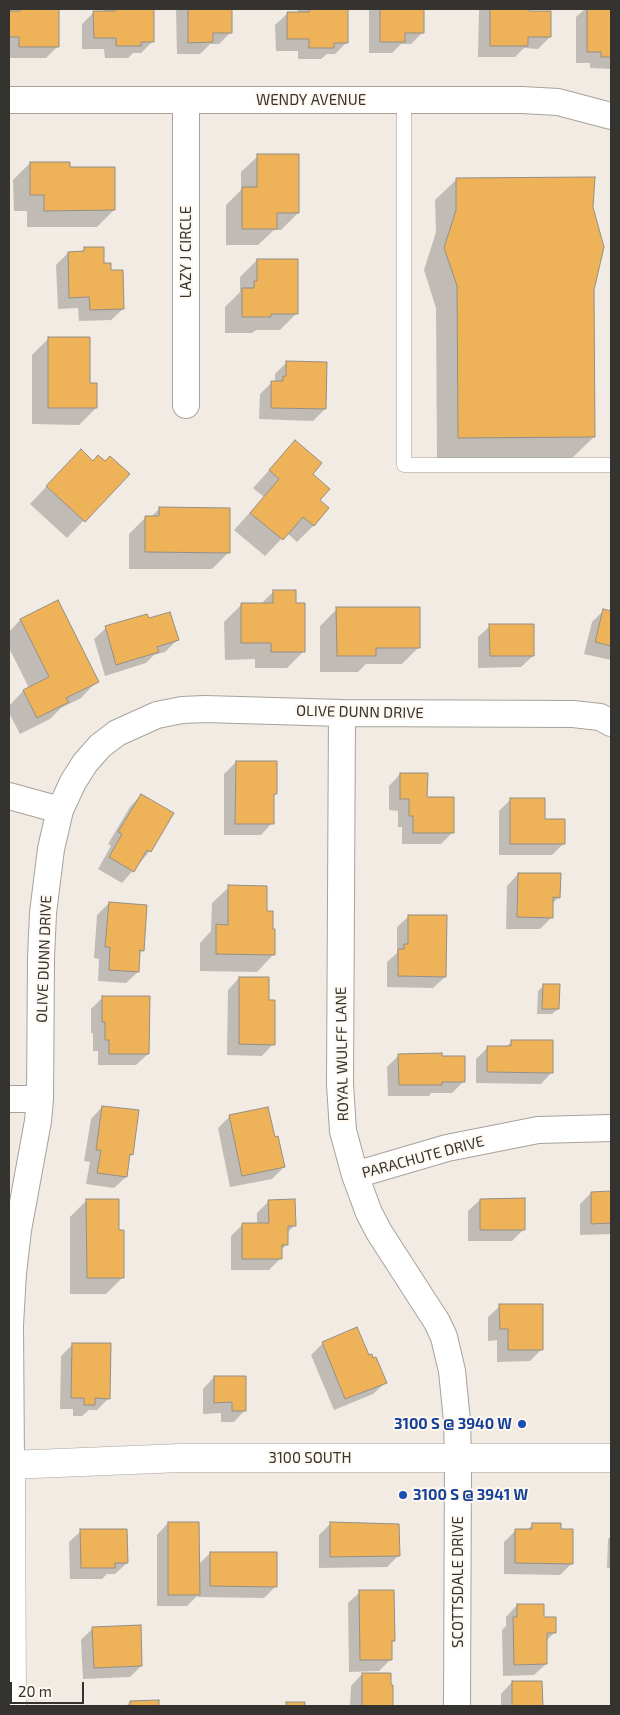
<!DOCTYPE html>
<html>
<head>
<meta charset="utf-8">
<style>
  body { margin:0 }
  #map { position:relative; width:620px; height:1715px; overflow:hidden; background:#f1ebe3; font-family:"Exo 2",sans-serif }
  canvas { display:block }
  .frame { position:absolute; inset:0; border:10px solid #353330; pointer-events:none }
  .scale { position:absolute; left:10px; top:1682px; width:74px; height:22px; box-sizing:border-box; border:2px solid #353330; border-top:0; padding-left:6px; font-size:15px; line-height:18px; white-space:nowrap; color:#353330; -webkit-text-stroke:4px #fef8f0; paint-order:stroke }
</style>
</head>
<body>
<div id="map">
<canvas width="620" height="1715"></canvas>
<div class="frame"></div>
<div class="scale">20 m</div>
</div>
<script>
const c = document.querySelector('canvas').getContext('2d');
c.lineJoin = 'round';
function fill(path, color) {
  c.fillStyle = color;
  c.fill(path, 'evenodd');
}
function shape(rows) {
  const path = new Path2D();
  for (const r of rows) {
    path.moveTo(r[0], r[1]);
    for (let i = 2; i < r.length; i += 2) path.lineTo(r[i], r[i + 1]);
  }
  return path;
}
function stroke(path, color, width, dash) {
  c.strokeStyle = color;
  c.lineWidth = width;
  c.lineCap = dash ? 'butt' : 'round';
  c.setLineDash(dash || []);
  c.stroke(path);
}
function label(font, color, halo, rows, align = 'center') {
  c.font = font + ' "Exo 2",sans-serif';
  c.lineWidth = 4;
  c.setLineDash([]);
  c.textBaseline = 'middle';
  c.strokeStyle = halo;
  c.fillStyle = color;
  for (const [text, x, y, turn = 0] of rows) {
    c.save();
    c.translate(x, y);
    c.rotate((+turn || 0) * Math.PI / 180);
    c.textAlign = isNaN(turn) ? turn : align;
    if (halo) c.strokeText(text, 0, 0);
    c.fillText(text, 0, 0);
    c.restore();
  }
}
const shadow = shape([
  [9,9,58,9,57,47,46,58,9,58],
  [103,9,152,9,153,41,141,53,133,53,128,58,105,58,104,49,82,49,82,24,94,12,104,12],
  [176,9,230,9,231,32,219,44,210,44,200,54,177,54],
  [298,9,347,9,347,42,335,54,327,54,321,59,298,59,298,51,276,51,275,25,287,14,298,14],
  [369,9,423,9,423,32,411,44,401,44,392,53,369,53],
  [479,9,528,9,528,12,550,37,538,49,524,48,515,57,478,57],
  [585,9,611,9,611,69,590,68,590,63,576,63,576,17],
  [258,156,298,213,281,230,274,230,258,245,226,245,226,205,241,190,241,172],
  [30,163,69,168,114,210,97,227,27,227,27,211,14,211,13,180],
  [457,179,592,207,594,437,572,458,437,459,436,308,424,270,436,232,435,200],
  [84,249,110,271,123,309,111,320,79,321,78,308,58,309,56,265,68,253,80,253],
  [257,260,297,313,280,330,256,330,252,333,225,333,225,307,240,292,240,277],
  [49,338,89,384,96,408,79,425,32,424,32,355],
  [287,362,325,409,313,421,259,419,260,394,272,382,275,382,275,374],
  [295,442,311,474,318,500,314,525,297,542,287,533,265,556,234,530,264,497,253,488],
  [93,462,128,474,67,538,30,504,64,468],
  [159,509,229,552,212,569,129,569,129,534,146,517,151,517],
  [274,591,295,605,304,651,287,668,255,668,255,659,225,660,224,622,241,605,261,604],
  [58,602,97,681,81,698,61,708,50,719,20,734,9,713,9,706,23,691,29,688,9,648,9,632,20,620],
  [337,609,419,647,402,664,366,664,358,672,320,672,320,626],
  [603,611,611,612,611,660,584,654,592,622],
  [148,620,177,640,165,652,154,655,146,663,105,676,94,639,106,628],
  [490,626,533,656,521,667,478,668,478,637],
  [236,762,276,793,273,796,272,823,261,835,224,835,224,774],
  [400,774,426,798,452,833,441,844,402,844,402,827,398,827,398,811,389,810,389,786],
  [141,795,150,851,122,883,98,869,111,846,108,844,130,807],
  [511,799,543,820,564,843,552,855,499,855,499,811],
  [518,874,559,897,552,904,552,917,540,929,506,929,507,886],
  [229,887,266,912,273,955,257,972,200,971,200,943,211,931,212,903],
  [109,903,143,950,139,954,138,972,126,983,98,981,99,959,94,958,97,915],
  [409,916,445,977,433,988,387,987,387,962,397,953,397,927],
  [239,978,268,1001,273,1044,262,1056,227,1055,228,990],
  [544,985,558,1009,552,1014,537,1014,538,991],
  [103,997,148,1054,136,1065,98,1065,98,1051,93,1051,93,1033,91,1033,91,1009],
  [512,1041,552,1072,541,1084,476,1083,476,1059,488,1047,506,1047],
  [399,1055,464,1081,452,1093,431,1093,429,1096,388,1096,387,1067],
  [102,1107,132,1154,129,1157,126,1177,114,1188,86,1184,90,1162,84,1161,91,1119],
  [230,1116,274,1139,284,1167,272,1179,230,1187,218,1128],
  [591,1193,611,1193,611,1234,580,1235,580,1204],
  [87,1200,118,1231,123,1277,106,1294,70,1294,70,1217],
  [480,1200,523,1230,512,1241,468,1241,468,1211],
  [269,1201,294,1226,286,1234,287,1244,281,1250,281,1258,269,1270,231,1270,231,1236,243,1224,257,1224,257,1213],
  [500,1306,542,1349,530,1361,497,1362,497,1340,488,1341,488,1317],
  [323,1343,368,1357,385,1383,373,1394,334,1410,311,1355],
  [73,1344,109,1398,97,1410,89,1410,82,1416,73,1416,73,1409,60,1409,61,1356],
  [214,1377,245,1410,234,1422,221,1422,221,1413,203,1414,203,1389],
  [168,1523,199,1564,210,1553,276,1586,264,1598,198,1597,198,1595,187,1606,157,1606,157,1535],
  [331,1523,398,1556,387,1567,319,1568,319,1535],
  [532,1525,560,1531,572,1563,560,1575,504,1574,504,1542,516,1530,526,1531],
  [81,1531,127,1563,115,1574,107,1574,102,1579,70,1579,69,1542],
  [611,1536,611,1568,607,1568,608,1539],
  [360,1592,393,1641,391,1644,391,1659,379,1671,349,1672,348,1603],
  [517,1605,543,1618,555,1632,545,1642,546,1664,534,1675,503,1676,502,1630,506,1626,506,1617],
  [93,1628,141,1666,130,1677,83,1679,81,1640],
  [362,1674,392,1686,392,1706,350,1706,351,1686],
  [512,1682,541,1682,541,1706,501,1706,501,1694],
  [130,1702,158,1702,158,1706,126,1706]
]);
const building = shape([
  [20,9,59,9,59,47,19,47,19,37,9,37,9,11,20,11,20,9],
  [115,9,154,9,154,42,141,42,141,46,116,46,116,38,94,38,93,11,115,11,115,9],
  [188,9,232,9,232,33,213,33,213,42,188,43,188,9],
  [309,9,348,9,348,43,334,43,334,48,309,48,309,39,287,39,287,12,309,12,309,9],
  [380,9,424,9,424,33,405,33,405,42,380,42,380,9],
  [490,9,529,9,529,11,551,11,551,37,528,37,528,46,490,46,490,9],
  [587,9,611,9,611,57,601,57,601,52,587,52,587,9],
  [257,154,299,154,299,213,277,213,277,229,242,229,242,187,257,187,257,154],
  [30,162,70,162,70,167,115,167,115,210,44,211,44,195,30,195,30,162],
  [595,177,593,207,604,247,594,290,595,437,458,438,457,286,444,248,456,210,456,178,595,177],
  [84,247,104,247,104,263,111,263,111,270,123,270,124,309,90,310,89,297,69,298,68,252,84,251,84,247],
  [257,259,298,259,298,314,271,314,271,317,242,317,242,288,254,288,254,281,257,281,257,259],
  [48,337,90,337,90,383,97,383,97,408,48,408,48,337],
  [286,361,327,362,326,409,271,408,271,381,283,381,283,376,286,376,286,361],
  [295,440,322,463,313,474,330,489,320,500,329,508,314,526,303,517,283,540,250,513,279,479,269,470,295,440],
  [81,449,93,461,98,455,105,461,110,456,130,474,85,522,46,486,81,449],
  [159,507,230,508,230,553,145,552,145,516,159,516,159,507],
  [273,590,296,590,296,603,305,603,305,652,271,652,271,643,241,643,241,603,273,603,273,590],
  [58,600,99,682,66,698,69,702,37,718,23,690,49,677,20,619,58,600],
  [336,607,420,607,420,648,376,648,376,656,337,656,336,607],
  [603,609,611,611,611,646,595,642,603,609],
  [170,612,179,640,157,647,159,652,116,665,105,626,147,614,149,618,170,612],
  [489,624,534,624,534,656,490,656,489,624],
  [236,761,277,761,277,794,274,794,274,824,235,824,236,761],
  [400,773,428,773,427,797,454,797,454,833,413,833,413,816,409,816,409,799,400,799,400,773],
  [141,794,174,813,151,852,147,850,134,872,109,857,122,834,118,832,141,794],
  [510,798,545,798,545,819,565,819,565,844,510,844,510,798],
  [518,873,561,873,560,898,553,897,553,918,517,917,518,873],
  [228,885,267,886,267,911,273,911,273,929,275,929,275,955,216,954,216,924,228,925,228,885],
  [109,902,147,905,144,951,140,950,139,972,109,970,110,947,105,947,109,902],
  [408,915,447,915,446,977,398,976,398,949,404,949,404,944,408,944,408,915],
  [239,977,269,977,269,1000,275,1000,275,1045,239,1044,239,977],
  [543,984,560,984,559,1009,542,1009,543,984],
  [102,996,150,996,149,1054,109,1054,109,1040,105,1040,105,1022,102,1022,102,996],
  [511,1040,553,1040,553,1073,487,1072,487,1046,511,1046,511,1040],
  [442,1053,442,1056,465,1056,465,1082,442,1082,442,1085,399,1085,398,1054,442,1053],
  [102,1106,139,1110,133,1155,130,1154,127,1177,97,1173,101,1150,96,1150,102,1106],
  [268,1107,275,1137,278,1136,285,1167,242,1176,229,1115,268,1107],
  [611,1191,611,1223,591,1224,591,1192,611,1191],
  [525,1198,525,1230,480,1230,480,1199,525,1198],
  [86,1199,119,1199,119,1230,124,1230,124,1278,87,1278,86,1199],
  [295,1199,296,1226,288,1226,288,1245,282,1245,282,1259,242,1259,242,1223,269,1223,268,1200,295,1199],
  [499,1304,543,1304,543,1350,508,1350,508,1329,500,1329,499,1304],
  [357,1327,369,1355,372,1354,373,1358,376,1357,387,1383,345,1399,322,1342,357,1327],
  [72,1343,111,1343,110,1399,95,1398,95,1405,84,1405,84,1398,71,1398,72,1343],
  [214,1376,246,1376,246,1411,232,1411,232,1402,214,1403,214,1376],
  [168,1522,199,1522,200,1595,168,1595,168,1522],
  [330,1522,399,1524,400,1556,330,1557,330,1522],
  [532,1523,561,1523,561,1529,573,1529,573,1564,515,1563,515,1529,532,1529,532,1523],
  [80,1529,127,1529,128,1563,115,1563,115,1568,81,1568,80,1529],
  [210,1552,277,1552,277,1587,210,1586,210,1552],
  [359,1590,394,1590,395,1641,392,1641,392,1660,360,1660,359,1590],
  [517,1604,544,1604,544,1617,556,1617,556,1633,547,1633,547,1664,514,1665,513,1617,517,1617,517,1604],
  [141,1625,142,1666,94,1668,92,1627,141,1625],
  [362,1673,391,1673,391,1685,393,1685,393,1706,362,1706,362,1673],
  [512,1681,542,1681,543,1706,512,1706,512,1681],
  [159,1700,159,1706,130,1706,130,1701,159,1700],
  [286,1702,305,1702,305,1706,286,1706,286,1702]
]);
const lane = shape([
  [404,100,404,465,611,465]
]);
const street = shape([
  [9,100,522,100,558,102,611,116],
  [186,405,186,100],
  [342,713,340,1084,343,1131,355,1175,369,1213,379,1232,437,1322,444,1337,452,1371,457,1421,458,1458,457,1706],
  [9,796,60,810],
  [9,1099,40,1099],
  [355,1175,447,1148,538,1130,611,1128],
  [11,1464,10,1325,13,1273,18,1230,38,1121,40,1099,41,958,43,913,51,849,60,810,73,782,85,763,100,746,117,733,157,715,182,710,205,709,342,713,573,714,600,717,611,723]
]);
const secondary = shape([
  [11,1464,12,1706],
  [9,1465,181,1458,611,1458]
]);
const markers = [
  [522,1424,5,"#1a4fb4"],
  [403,1495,5,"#1a4fb4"]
];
const streetNames = [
  ["WENDY AVENUE",311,100],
  ["LAZY J CIRCLE",186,252,-90],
  ["OLIVE DUNN DRIVE",360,712,1],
  ["OLIVE DUNN DRIVE",44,959,-88],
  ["ROYAL WULFF LANE",342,1054,-91],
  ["PARACHUTE DRIVE",423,1157,-15],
  ["3100 SOUTH",310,1458],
  ["SCOTTSDALE DRIVE",458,1582,-90]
];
const transitNames = [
  ["3100 S @ 3940 W",512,1424],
  ["3100 S @ 3941 W",413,1495,"left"]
];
fill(shadow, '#0003');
fill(building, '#eeb358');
stroke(building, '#938e87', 1);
stroke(lane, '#a8a29b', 15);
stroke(street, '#a8a29b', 28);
stroke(secondary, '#a8a29b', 29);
stroke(lane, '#fff', 14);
stroke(street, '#fff', 26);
stroke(secondary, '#fff', 28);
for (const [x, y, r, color] of markers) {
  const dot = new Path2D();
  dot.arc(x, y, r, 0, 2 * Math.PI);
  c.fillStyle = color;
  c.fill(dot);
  stroke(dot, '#fef8f0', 2);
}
label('15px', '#353330', '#fef8f0', streetNames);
label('bold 15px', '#164399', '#fef8f0', transitNames, 'right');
</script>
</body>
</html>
